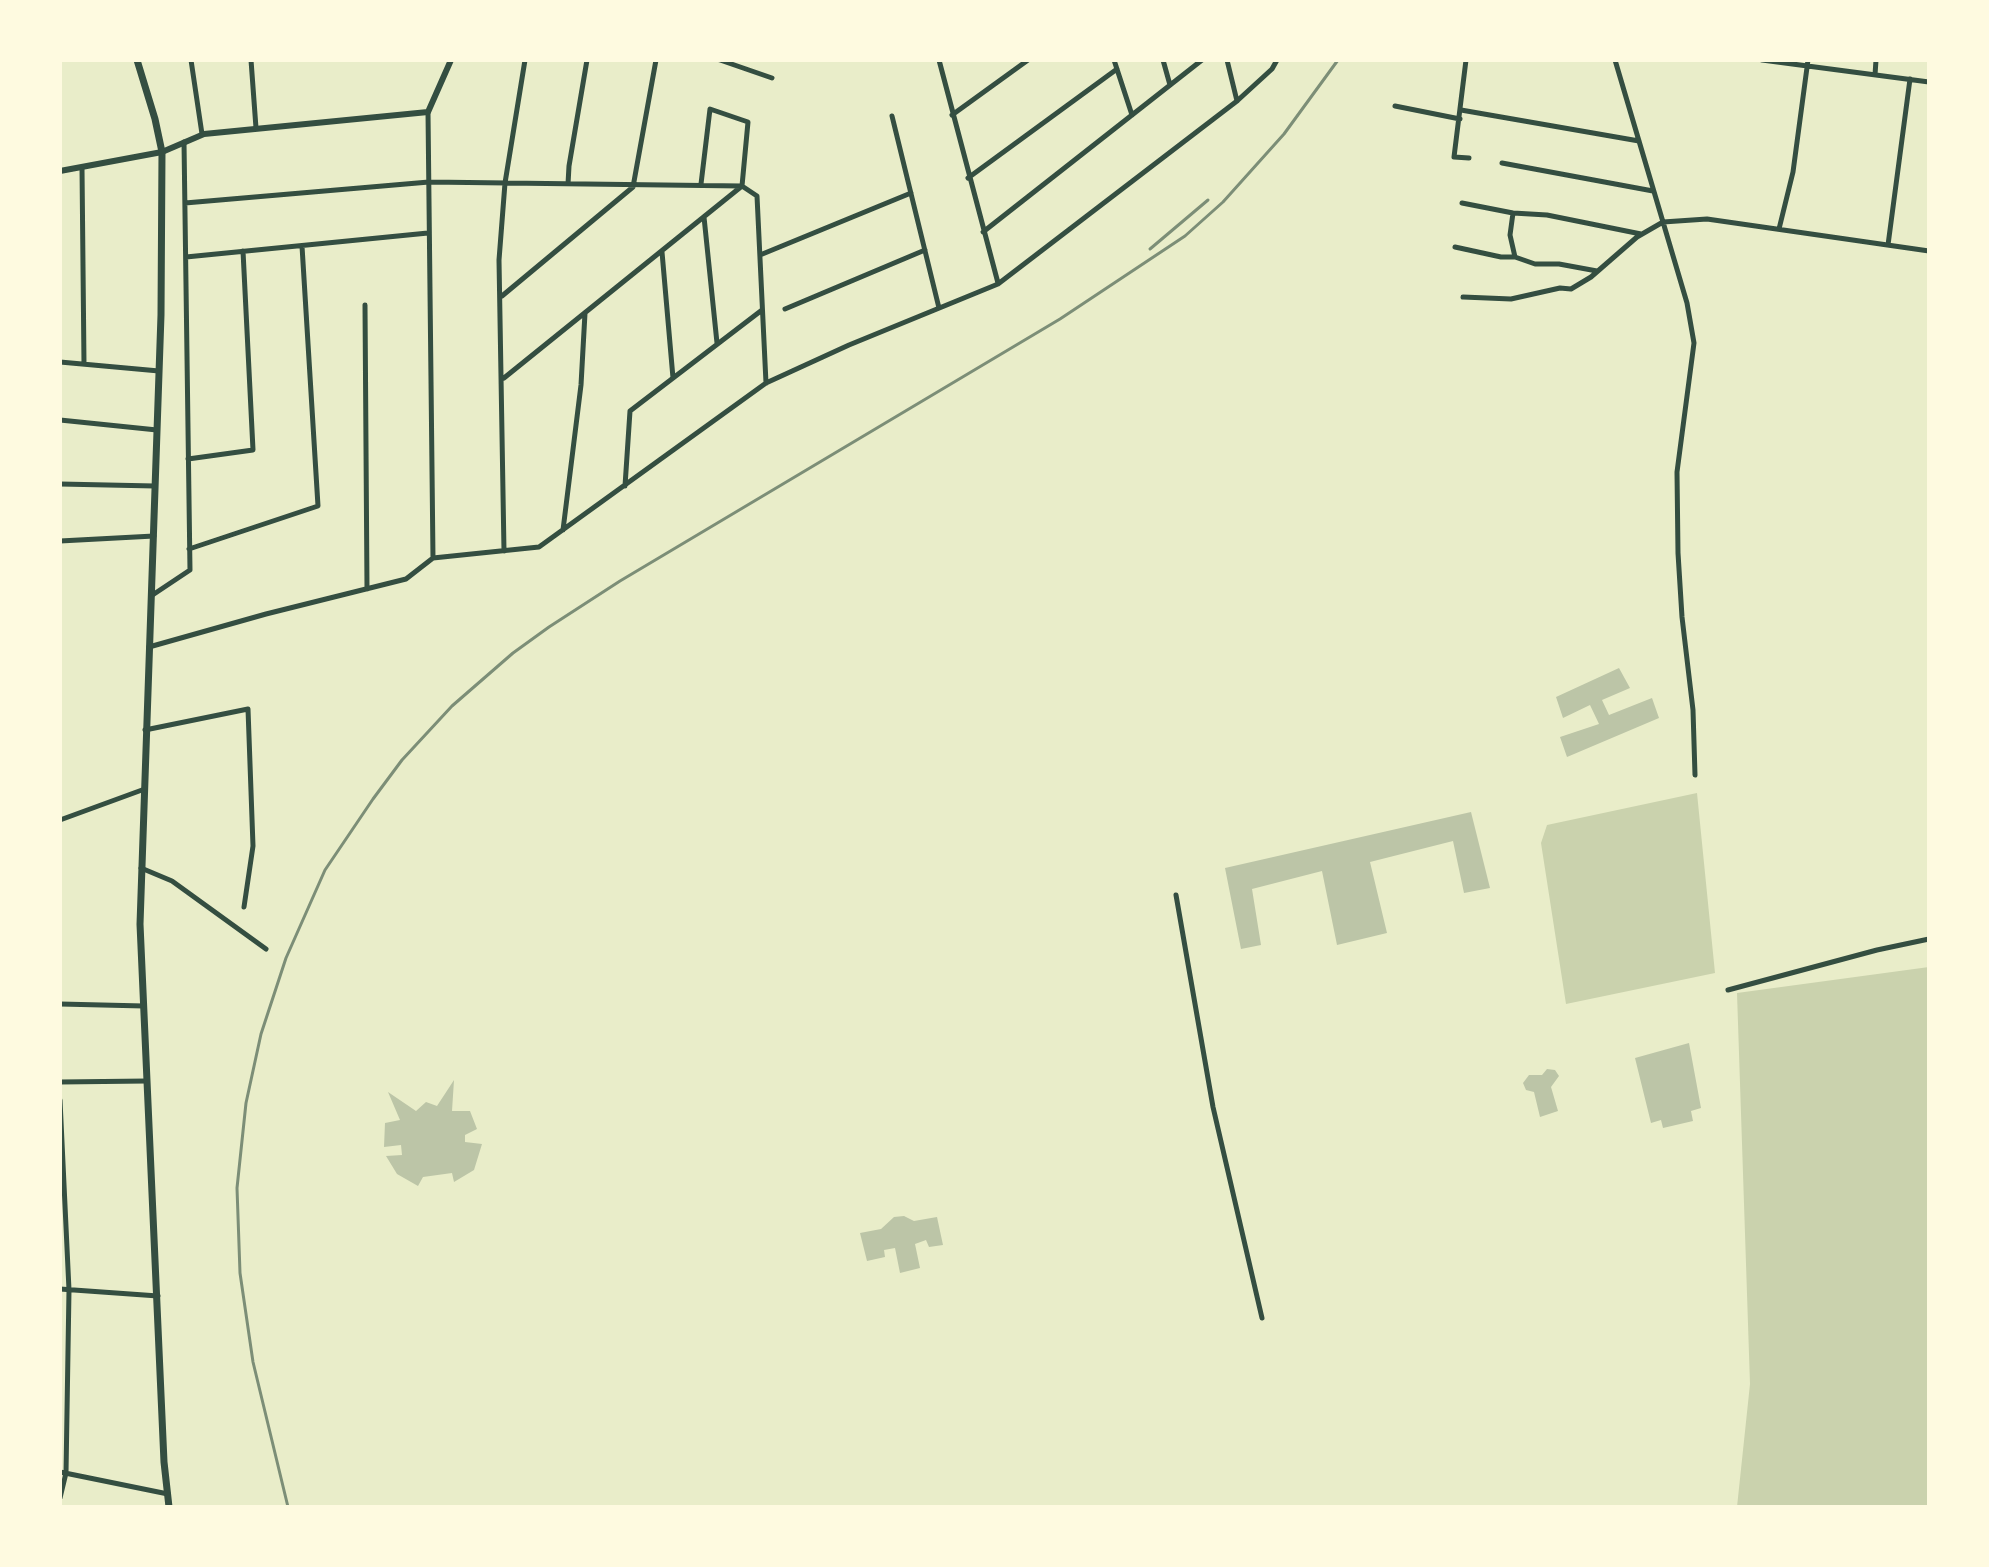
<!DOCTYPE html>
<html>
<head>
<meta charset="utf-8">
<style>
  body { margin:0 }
  #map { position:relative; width:1989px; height:1567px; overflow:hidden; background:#e9edc9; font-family:"Fira Sans Condensed",sans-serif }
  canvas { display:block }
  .frame { position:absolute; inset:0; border:62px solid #fefae0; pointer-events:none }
</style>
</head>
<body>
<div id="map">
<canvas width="1989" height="1567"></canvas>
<div class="frame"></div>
</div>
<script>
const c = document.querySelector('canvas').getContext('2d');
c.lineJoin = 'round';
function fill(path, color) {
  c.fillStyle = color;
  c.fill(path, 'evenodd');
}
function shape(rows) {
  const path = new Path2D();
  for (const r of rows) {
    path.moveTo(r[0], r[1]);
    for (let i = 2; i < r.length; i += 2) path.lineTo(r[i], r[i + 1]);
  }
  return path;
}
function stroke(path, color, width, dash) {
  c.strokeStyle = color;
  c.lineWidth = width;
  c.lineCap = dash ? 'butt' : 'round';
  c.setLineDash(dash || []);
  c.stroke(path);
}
const green = shape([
  [1697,793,1715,973,1566,1004,1541,843,1547,825],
  [1929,967,1929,1507,1737,1507,1750,1384,1737,993]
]);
const building = shape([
  [1619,668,1630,688,1602,700,1609,715,1652,698,1659,718,1567,757,1560,737,1599,724,1590,705,1563,718,1556,697],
  [1471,812,1490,888,1464,893,1453,841,1370,862,1387,933,1337,945,1322,871,1252,889,1261,945,1241,949,1225,868],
  [1689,1043,1701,1108,1691,1111,1693,1121,1663,1128,1661,1120,1651,1123,1635,1058],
  [1547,1069,1555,1070,1559,1076,1551,1087,1558,1111,1540,1117,1534,1092,1526,1090,1523,1083,1529,1075,1542,1075],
  [454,1080,452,1111,470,1111,477,1129,465,1135,465,1142,482,1144,474,1170,454,1182,452,1173,423,1177,418,1186,397,1174,386,1156,402,1155,401,1145,384,1147,385,1123,400,1120,388,1092,416,1111,426,1102,437,1106],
  [904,1216,914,1221,937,1217,943,1245,929,1247,926,1240,915,1244,920,1268,900,1273,895,1248,884,1250,885,1257,867,1261,860,1233,881,1229,894,1217]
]);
const minor = shape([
  [191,60,202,134],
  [251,60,256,128],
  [720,60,772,78],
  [939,60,998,283],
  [1114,60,1132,115],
  [1163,60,1170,85],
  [1227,60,1237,101],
  [1466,60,1454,157,1469,158],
  [1615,60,1663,222,1707,219,1929,251],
  [1762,60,1929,82],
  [1875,75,1876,60],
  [1395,106,1460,119],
  [1461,110,1639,141],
  [428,112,433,558],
  [952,115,1028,60],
  [892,116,939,308],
  [1502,163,1653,191],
  [82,168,84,364],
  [968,178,1117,69],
  [568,184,569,166,587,60],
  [185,203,429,182,742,186,757,196,766,383],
  [1462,203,1513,213,1547,215,1641,234],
  [1513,213,1510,235,1515,257],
  [704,217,717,343],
  [1779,229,1793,172,1808,60],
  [983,232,1202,60],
  [1888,245,1910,79],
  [1455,247,1501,257,1515,257,1535,264,1559,264,1597,271],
  [662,252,673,378],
  [760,255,911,193],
  [186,257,428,233],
  [502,296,633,187,656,60],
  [1463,297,1511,299,1560,288,1571,289,1591,277,1637,237,1663,222,1687,303,1694,343,1677,472,1678,553,1682,617,1693,710,1695,775],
  [365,305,367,589],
  [785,309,925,250],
  [60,362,159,371],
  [504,378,742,186,748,122,710,109,701,184],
  [60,420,157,430],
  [188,459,253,450,243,251],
  [60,484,155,486],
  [625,486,630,411,762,310],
  [563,530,581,385,585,313],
  [60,541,154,536],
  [189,549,318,506,302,246],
  [504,551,499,260,505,183,525,60],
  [151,596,190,570,184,142],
  [149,647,266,614,406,579,433,558,539,547,766,383,849,345,998,284,1237,101,1272,69,1277,60],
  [145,730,248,709,253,846,244,907],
  [60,820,142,790],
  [141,868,172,881,266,949],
  [1176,895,1213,1107,1262,1318],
  [1728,990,1877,950,1929,939],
  [60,1004,144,1006],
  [60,1082,147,1081],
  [60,1100,69,1290,66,1473,60,1498],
  [60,1289,158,1296],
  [60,1472,168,1494]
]);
const tertiary = shape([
  [60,171,162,152,204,134,428,112,451,60]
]);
const primary = shape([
  [137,60,155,119,162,152,161,315,140,924,164,1462,169,1507]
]);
const rail = shape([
  [1150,249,1208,200],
  [288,1507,253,1362,240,1273,237,1188,246,1103,261,1034,286,958,325,870,373,799,402,760,452,706,513,653,549,627,620,581,1060,319,1185,236,1223,202,1284,134,1338,60]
]);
fill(green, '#cad2ad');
fill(building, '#bcc5a7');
stroke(minor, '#344e41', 5);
stroke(tertiary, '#344e41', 6);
stroke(primary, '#344e41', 7);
stroke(rail, '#7c8e77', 3);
</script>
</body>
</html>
